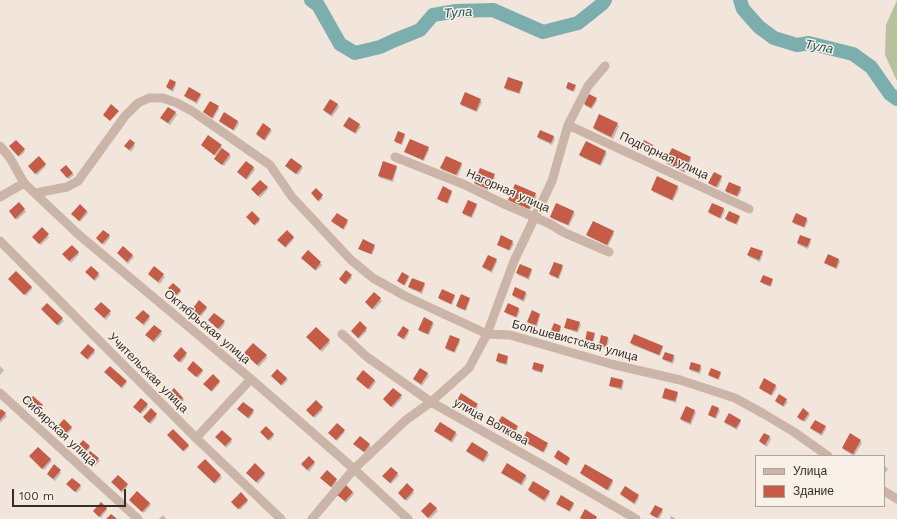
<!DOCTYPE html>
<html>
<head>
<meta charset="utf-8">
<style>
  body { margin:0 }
  #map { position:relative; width:897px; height:519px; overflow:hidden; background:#f2e6dc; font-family:"Work Sans",sans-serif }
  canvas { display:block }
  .legend { position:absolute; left:755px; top:455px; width:130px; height:52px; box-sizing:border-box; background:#f9f0e8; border:1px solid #aba29b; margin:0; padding:5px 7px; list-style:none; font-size:12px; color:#362c28 }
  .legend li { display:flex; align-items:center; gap:8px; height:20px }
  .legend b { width:20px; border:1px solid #aba29b }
  .scale { position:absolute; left:12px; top:489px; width:114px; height:18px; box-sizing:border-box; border:2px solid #362c28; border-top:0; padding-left:5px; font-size:12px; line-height:14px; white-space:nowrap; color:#362c28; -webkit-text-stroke:3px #f9f0e8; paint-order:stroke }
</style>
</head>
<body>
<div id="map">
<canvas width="897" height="519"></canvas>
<ul class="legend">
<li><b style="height:5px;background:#cab5a8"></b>Улица</li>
<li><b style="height:11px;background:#c45c47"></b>Здание</li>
</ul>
<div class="scale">100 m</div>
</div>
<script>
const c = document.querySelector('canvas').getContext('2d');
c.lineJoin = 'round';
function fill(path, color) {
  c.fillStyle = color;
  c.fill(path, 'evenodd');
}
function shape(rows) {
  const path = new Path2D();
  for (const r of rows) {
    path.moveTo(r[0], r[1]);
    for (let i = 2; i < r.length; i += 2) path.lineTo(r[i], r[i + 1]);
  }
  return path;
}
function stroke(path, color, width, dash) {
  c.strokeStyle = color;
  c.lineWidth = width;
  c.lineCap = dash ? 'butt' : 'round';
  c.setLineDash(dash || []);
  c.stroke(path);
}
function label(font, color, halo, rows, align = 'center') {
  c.font = font + ' "Work Sans",sans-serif';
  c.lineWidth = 3;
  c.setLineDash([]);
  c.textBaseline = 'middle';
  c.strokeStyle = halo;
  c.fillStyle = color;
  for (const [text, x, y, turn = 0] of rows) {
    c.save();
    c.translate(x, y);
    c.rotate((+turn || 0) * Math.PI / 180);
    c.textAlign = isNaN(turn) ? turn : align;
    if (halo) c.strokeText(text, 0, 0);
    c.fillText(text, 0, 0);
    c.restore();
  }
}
const green = shape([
  [897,0,897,81,885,55,886,25]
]);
const shadow = shape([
  [522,82,523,84,520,94,506,90,505,88],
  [175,83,176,85,173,92,168,89,167,87],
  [575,86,576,88,574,92,568,90,567,88],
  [200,94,201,96,197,104,186,98,185,96],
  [596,99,597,101,592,109,586,106,585,104],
  [330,100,338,105,339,107,332,117,325,112,324,110],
  [480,100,482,102,477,112,462,106,461,104],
  [218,107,219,109,213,119,206,114,204,112],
  [168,108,176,113,177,115,170,125,163,120],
  [224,114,238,122,239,124,234,131,221,123,220,121],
  [349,118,359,125,361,127,356,134,346,128],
  [617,124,619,126,613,139,595,130,594,128],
  [271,130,272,131,265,141,258,136,257,134],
  [541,131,554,137,555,139,552,145,539,139,538,137],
  [404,135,405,137,402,145,396,143,395,141],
  [134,144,135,146,131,152,125,146],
  [202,145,221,146,222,148,221,149,230,155,231,157,224,166,217,161,217,157,203,147],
  [652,146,653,148,651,153,643,149,642,147],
  [428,148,429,150,424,161,406,153,405,152],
  [11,149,24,150,25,152,19,157],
  [606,152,607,154,601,166,581,157,580,155],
  [690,158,691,160,685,173,667,164,666,162],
  [246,162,254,168,255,170,247,180,239,174,238,172],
  [45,164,46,166,37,175,30,168],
  [461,164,462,166,458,176,442,170,441,168],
  [301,166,303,168,298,175,288,168],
  [396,167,397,169,393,182,380,178,379,176],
  [63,172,72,173,74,175,69,179],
  [494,175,495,177,489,191,476,185,475,183],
  [721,177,722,179,718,188,711,185,709,183],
  [267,187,268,189,260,198,252,190],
  [678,187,679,189,673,201,653,192,652,190],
  [740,188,742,190,738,197,727,193,726,191],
  [316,190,323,198,319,202,312,194],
  [451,191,452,193,448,204,440,201,439,199],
  [535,194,537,196,530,210,510,201,509,199],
  [19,203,26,212,17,220,11,213],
  [557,204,574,212,575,214,569,226,552,219,551,217],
  [712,204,724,209,725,211,721,219,710,214,709,212],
  [476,205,477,207,472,218,464,215,463,213],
  [87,211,88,213,80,222,72,214],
  [739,216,740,218,737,225,727,221,726,219],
  [249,219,259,220,260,221,255,226],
  [807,219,808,221,805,228,794,224,793,222],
  [332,221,347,221,348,223,344,230,333,223],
  [42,229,49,237,41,245,35,239],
  [613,232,614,234,608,246,589,237,587,235],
  [109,236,110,238,104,245,97,239],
  [293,237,294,239,286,248,280,242],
  [810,240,811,242,808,249,799,245,798,243],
  [512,242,514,244,510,251,499,246,498,244],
  [374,246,375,248,372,255,361,250,360,249],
  [123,247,134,257,128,264,118,254],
  [78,252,79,254,71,263,65,256],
  [308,252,322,265,316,271,302,258],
  [762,252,763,254,760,262,749,257,748,255],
  [829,255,839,260,840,262,837,269,827,265,826,263],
  [496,260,497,262,492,273,485,269,483,267],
  [562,266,563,268,559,279,551,276,550,274],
  [91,267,100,276,95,281,86,272],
  [154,268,163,275,165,277,160,284,150,276,149,274],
  [531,270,532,272,529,280,518,275,517,273],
  [351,276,352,278,346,285,341,281],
  [408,276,409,278,405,286,400,283,399,281],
  [772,280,773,281,771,287,763,284,762,282],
  [11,281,31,287,32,289,26,296],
  [424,284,425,286,422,294,411,289,409,287],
  [171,290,180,290,181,292,177,296],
  [374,293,382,301,374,310,367,304],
  [526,293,527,295,524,302,514,297,513,295],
  [454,296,455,297,452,305,441,300,439,298],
  [469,298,470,300,466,311,458,308,457,306],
  [101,303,111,314,106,320,97,311],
  [47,304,64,321,59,326,43,311],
  [206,307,207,309,200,318,193,313],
  [519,309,520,311,517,318,507,314,506,312],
  [143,311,150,319,144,326,138,320],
  [215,314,225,324,220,330,209,321],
  [539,314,540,316,537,327,529,324,528,322],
  [432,322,434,324,429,335,421,332,420,330],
  [580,323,581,325,578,333,567,329,566,327],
  [560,327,561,328,559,337,553,335,552,333],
  [366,329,367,331,359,339,352,332],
  [408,331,409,333,405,340,400,337],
  [161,332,162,334,154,343,148,337],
  [588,333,594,334,595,336,593,345,587,343,586,341],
  [308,338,329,341,330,343,322,352],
  [608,338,609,340,607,348,601,347,600,345],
  [459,340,460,342,455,353,447,350,446,348],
  [631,343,662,346,663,348,660,356,632,345],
  [181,349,187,356,181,363,174,356],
  [94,351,95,353,88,360,82,355],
  [665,353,674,356,675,358,673,364,665,361,663,359],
  [246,355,266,356,267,358,259,367],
  [507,357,508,359,507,365,498,363,497,361],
  [543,365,544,367,542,373,534,371,533,369],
  [0,366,4,370,0,375],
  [700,366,702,368,700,374,691,371,690,369],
  [420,369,428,374,429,376,422,386,415,381,414,379],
  [202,370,203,372,198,378,189,371],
  [105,372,126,382,127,383,122,389],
  [720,372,721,374,719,380,711,377,709,375],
  [272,376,286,378,288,380,282,386],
  [357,380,375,381,376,382,370,390,358,381],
  [622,380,624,382,622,390,611,387,610,385],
  [764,380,776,386,777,388,772,396,761,390,760,388],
  [219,381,220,383,212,392,206,386],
  [394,389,402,398,393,408,385,401],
  [677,393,678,395,676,403,664,399,663,397],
  [779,395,786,400,788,402,784,407,777,403,776,401],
  [169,398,183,398,184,400,178,406],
  [316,402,323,410,315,418,308,412],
  [457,402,477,405,478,407,473,414,458,404],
  [29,405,42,406,43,408,37,414],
  [147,405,148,407,141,414,134,407],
  [719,409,720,411,716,419,711,416,709,414],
  [1,410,7,416,0,423,0,411],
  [238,410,253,411,254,413,249,419],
  [695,411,696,413,691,425,682,421,681,419],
  [808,413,810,415,805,422,799,419,798,417],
  [156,415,157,417,151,424,145,419],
  [740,420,741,422,737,430,726,424,725,422],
  [440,423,456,433,457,435,452,443,437,433,436,431],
  [497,425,517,426,518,428,514,436,498,427],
  [71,427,72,429,63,439,55,430],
  [825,427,826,429,822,436,812,430,811,428],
  [344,431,345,432,337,441,331,435],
  [262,434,273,434,274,436,270,441],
  [764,434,770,437,771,439,767,447,761,443,760,441],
  [168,435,188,445,189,447,184,452],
  [216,437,231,440,232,442,226,448],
  [360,437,371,447,365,453,356,446],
  [523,440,547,444,548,446,544,453,524,442],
  [860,441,862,443,854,456,844,450,843,448],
  [89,446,90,448,83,456,78,451],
  [38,448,52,461,44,470,30,456],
  [467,451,488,453,489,455,484,463,468,453],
  [90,452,100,461,95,466,86,457],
  [555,457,569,459,570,460,567,466,556,459],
  [205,460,222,478,215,484,200,469],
  [314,463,315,464,309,472,302,464],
  [507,465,526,476,527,478,522,486,504,475,503,473],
  [884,465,888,469,884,475],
  [54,466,61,473,55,481,49,476],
  [391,468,399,476,391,484,384,476],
  [264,473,265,475,258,484,249,475],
  [581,473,612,481,613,483,609,491,582,475],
  [323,480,336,480,337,482,332,488],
  [112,482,127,485,128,486,122,493],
  [67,484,80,486,81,488,77,493],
  [407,485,414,493,407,501,400,495],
  [529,490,549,492,550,494,545,502,530,492],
  [353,492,354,494,346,503,340,497],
  [621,494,638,496,639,498,635,505,622,496],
  [247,500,248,502,240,510,233,504],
  [131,502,150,503,151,505,144,513],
  [430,503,438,511,430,519,424,513],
  [558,504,573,504,574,506,570,512,559,505],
  [106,508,107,510,101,518,95,513],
  [662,510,663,512,659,519,652,516,651,514],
  [163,515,166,519,159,519],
  [671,516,676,519,670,519]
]);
const river = shape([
  [311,0,318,5,340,44,355,53,380,47,395,40,420,30,433,15,456,11,493,10,543,32,578,23,602,4,605,0],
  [740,0,743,9,759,27,774,38,797,45,809,43,853,54,871,67,890,94,897,99]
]);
const building = shape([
  [508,77,523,82,519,93,504,88],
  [170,79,176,82,172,90,166,87],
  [568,82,576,85,573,91,566,88],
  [189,87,201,94,196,102,184,96],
  [465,92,481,99,476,111,460,104],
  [589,94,597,98,591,108,584,104],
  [330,99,338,104,331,115,323,110],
  [210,101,219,106,212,118,203,112],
  [111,104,119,111,110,121,103,115],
  [168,107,176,112,168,123,160,118],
  [224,112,238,121,233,130,219,121],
  [599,114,618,123,611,137,593,128],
  [349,117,360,124,355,133,343,126],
  [263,123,271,129,264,140,256,134],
  [540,130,554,136,551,143,537,137],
  [398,131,405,134,401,144,394,141],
  [208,135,222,145,214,155,201,145],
  [130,139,135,143,129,150,124,146],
  [410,139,429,147,423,160,404,152],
  [16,140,25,149,18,156,9,146],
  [644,140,653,145,650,152,640,147],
  [586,141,606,151,600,165,579,155],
  [222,148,230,154,222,165,214,159],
  [672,148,691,157,684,171,665,162],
  [39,156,46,164,35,174,28,166],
  [446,156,462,163,456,175,440,168],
  [291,158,302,166,296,174,285,166],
  [246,161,254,167,246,179,237,172],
  [383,161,397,166,392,180,378,176],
  [66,165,73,173,67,178,60,170],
  [480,168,495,174,488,189,474,183],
  [714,172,722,176,716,187,708,183],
  [657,176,678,186,672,200,651,190],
  [260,180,268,187,258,196,251,189],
  [729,182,741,187,737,196,725,191],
  [515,184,536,193,529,209,508,200],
  [443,186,452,191,447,203,437,199],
  [316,188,323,195,318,201,311,193],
  [468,200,477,204,471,217,462,213],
  [19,202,25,209,15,219,9,211],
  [556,203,574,211,568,225,550,217],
  [712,203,724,208,720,218,708,212],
  [80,204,87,211,79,221,71,214],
  [252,211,260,219,254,225,246,217],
  [729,211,740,216,736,224,725,219],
  [337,213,348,220,343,229,331,221],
  [796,213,807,218,804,227,792,222],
  [593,221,614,231,607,245,586,235],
  [42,227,49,234,39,244,32,237],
  [103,230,110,235,102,244,96,238],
  [287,230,294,237,285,247,277,240],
  [501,235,513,241,509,250,497,245],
  [800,235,811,239,807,247,797,243],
  [363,239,375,245,371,254,358,249],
  [72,245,79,252,69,261,62,254],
  [123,246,133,255,127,262,117,253],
  [751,247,763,251,759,260,747,255],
  [308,250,321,262,315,270,301,258],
  [828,254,839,259,836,268,824,263],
  [488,255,497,259,491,271,482,267],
  [554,262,563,265,558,278,549,274],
  [520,264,532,269,528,278,516,273],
  [91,266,99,273,94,280,85,272],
  [154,266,164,274,158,282,148,274],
  [346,270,352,275,345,284,339,279],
  [16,271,32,287,24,295,8,279],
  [402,272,409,276,404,285,397,281],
  [763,275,773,279,770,286,760,282],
  [412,278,425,283,421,292,408,287],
  [173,283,181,290,176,295,168,288],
  [515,287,526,292,523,300,512,295],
  [442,289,455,295,451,304,438,298],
  [374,292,381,298,372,309,365,302],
  [461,294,470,298,465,310,456,306],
  [199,300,207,307,198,317,191,311],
  [101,302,111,311,104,318,94,309],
  [47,303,63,318,57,325,41,309],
  [508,303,519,308,516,317,504,312],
  [143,310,150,316,143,324,135,318],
  [532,310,540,314,536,325,527,322],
  [214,313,225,321,218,329,208,320],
  [424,317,433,322,428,334,418,330],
  [567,318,580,322,577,331,564,328],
  [360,321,367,328,358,338,351,331],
  [554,323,561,326,558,335,550,333],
  [154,325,162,331,153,341,145,335],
  [403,326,409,330,403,339,397,335],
  [316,327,330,340,320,350,306,337],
  [587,331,595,333,592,343,585,341],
  [634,334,663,346,659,355,630,343],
  [450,335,460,339,454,352,445,348],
  [601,335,608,337,606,347,599,345],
  [253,343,267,355,257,365,244,353],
  [88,344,95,350,87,359,80,353],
  [181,347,187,353,179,362,173,356],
  [665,352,674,355,672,362,662,359],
  [498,353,508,356,506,364,496,361],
  [193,361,203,370,196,377,187,369],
  [534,362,544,365,542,372,532,369],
  [691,362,701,365,699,372,689,369],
  [110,366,127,381,121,387,104,372],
  [420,368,428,373,421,384,413,379],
  [711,368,721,372,718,379,708,375],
  [277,369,287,378,281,385,271,376],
  [363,370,375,380,368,389,356,379],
  [213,374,220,381,211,391,203,384],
  [611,377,623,380,621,388,609,386],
  [764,378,776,385,771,395,759,388],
  [174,388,183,398,176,405,167,396],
  [393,388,402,395,391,407,383,399],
  [665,388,678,392,675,401,662,398],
  [461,393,478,404,472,412,456,402],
  [779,394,787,399,783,406,775,401],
  [33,396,43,405,36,412,26,403],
  [141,398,148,404,140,413,133,407],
  [316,400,323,407,313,417,306,410],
  [243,402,254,410,248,418,237,409],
  [712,405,719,408,715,418,708,415],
  [686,406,695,410,690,423,680,419],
  [151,408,157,414,149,423,143,417],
  [803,408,809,413,803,421,797,417],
  [1,409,6,413,0,420,0,410],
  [729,413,741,420,736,428,724,422],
  [502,416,518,426,512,435,496,425],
  [64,419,72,427,62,437,54,430],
  [815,420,826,426,821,434,810,428],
  [440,422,456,432,451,441,434,431],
  [337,423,345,430,336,440,328,433],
  [266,426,274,434,268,440,260,432],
  [173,429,189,445,183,451,167,435],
  [222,430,232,439,225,446,215,437],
  [527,431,548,443,543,452,522,440],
  [764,433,770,436,765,445,759,441],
  [850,433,861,440,853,454,842,448],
  [360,436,370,444,364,452,353,444],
  [83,440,90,446,82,455,75,449],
  [472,442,488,452,483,461,466,451],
  [38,447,51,459,42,469,29,456],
  [558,450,570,458,566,465,554,457],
  [90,451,99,458,94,465,85,457],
  [309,456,315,462,307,470,301,464],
  [205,459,221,475,214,483,197,467],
  [255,463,265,473,256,482,246,473],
  [507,463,526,475,521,484,501,473],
  [54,464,61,470,53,479,47,474],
  [585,464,613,480,607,490,580,473],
  [391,467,398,473,390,483,382,476],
  [327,470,337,479,331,487,320,478],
  [118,475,128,484,121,491,111,482],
  [72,478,81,485,75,492,66,484],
  [533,481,550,491,544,500,528,490],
  [407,483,414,490,405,500,398,493],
  [346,485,353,492,345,501,337,495],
  [625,486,639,495,634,503,620,494],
  [137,491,150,503,142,512,129,500],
  [241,492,248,500,238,509,231,502],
  [561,495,574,503,569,511,556,504],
  [101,502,107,508,99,517,93,511],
  [430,502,437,508,428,518,421,511],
  [655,505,663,509,657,518,650,514],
  [585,509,597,517,596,519,582,519,580,518],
  [111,514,117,519,106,519]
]);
const minor = shape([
  [568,125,749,209],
  [0,146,10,158,24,183,79,235,251,379,354,469,408,519],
  [395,157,463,184,502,203,548,223,565,233,609,252],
  [36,193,67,187,78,181,125,116,138,103,149,98,163,98,177,103,192,111,270,165,292,197,351,260,373,278,405,296,487,334,510,335,611,364,680,380,735,398,764,414,794,432,828,456],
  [0,197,24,183],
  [0,241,196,438,281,519],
  [342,334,367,357,431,402,569,480,636,519],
  [0,393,138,519],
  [196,438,251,379],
  [884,491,897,499],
  [312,519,354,469,406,420,431,402,469,368,487,334,514,261,552,181,568,125,588,86,605,66]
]);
const streetNames = [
  ["Подгорная улица",664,156,25],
  ["Нагорная улица",508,191,24],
  ["Октябрьская улица",207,327,40],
  ["Большевистская улица",575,341,15],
  ["Учительская улица",148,373,45],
  ["улица Волкова",491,422,29],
  ["Сибирская улица",59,431,43]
];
const waterNames = [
  ["Тула",458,13,-4],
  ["Тула",819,47,11]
];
fill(green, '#b7c19c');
fill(shadow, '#0003');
stroke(river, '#7baeac', 14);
fill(building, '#c45c47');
stroke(minor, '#cab5a8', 9);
label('12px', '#362c28', '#f9f0e8', streetNames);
label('italic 13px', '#1e5757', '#f9f0e8', waterNames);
</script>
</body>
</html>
